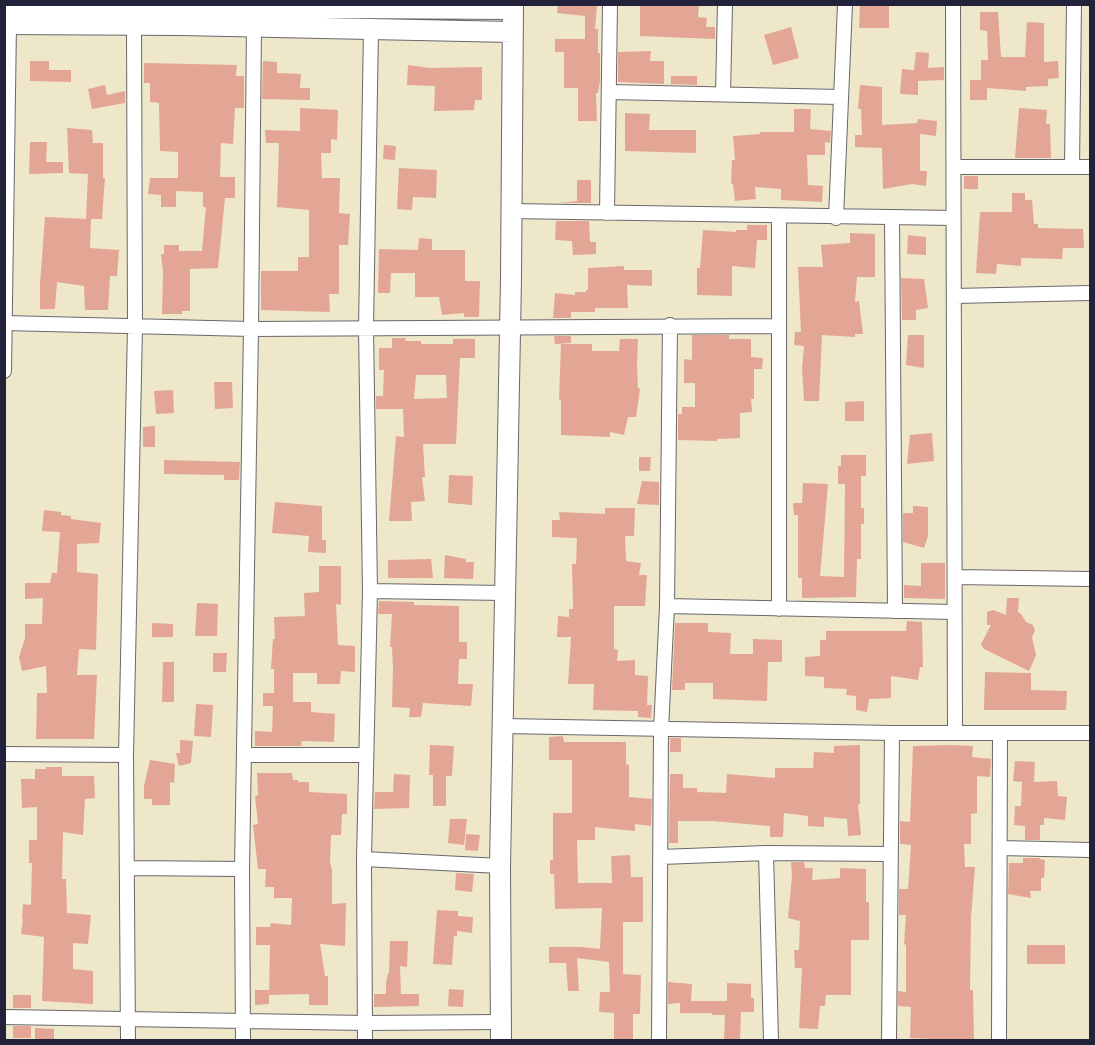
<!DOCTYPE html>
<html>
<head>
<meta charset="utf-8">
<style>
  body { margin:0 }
  #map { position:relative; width:1095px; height:1045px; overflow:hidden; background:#eee7ca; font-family:Mynerve,sans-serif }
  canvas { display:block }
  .frame { position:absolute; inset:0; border:6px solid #22223b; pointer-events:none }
</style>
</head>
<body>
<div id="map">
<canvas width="1095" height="1045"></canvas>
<div class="frame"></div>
</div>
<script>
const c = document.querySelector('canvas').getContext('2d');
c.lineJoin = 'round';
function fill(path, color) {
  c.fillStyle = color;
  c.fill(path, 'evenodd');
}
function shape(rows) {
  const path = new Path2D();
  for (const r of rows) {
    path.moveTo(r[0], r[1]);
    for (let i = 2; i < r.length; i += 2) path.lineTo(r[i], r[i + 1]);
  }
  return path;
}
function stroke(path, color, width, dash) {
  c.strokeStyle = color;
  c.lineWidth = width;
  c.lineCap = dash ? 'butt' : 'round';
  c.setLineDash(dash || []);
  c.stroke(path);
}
const building = shape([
  [558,4,597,4,595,29,598,29,598,53,600,53,600,81,598,93,596,93,597,121,578,121,578,88,564,88,564,52,555,52,555,39,585,39,585,16,557,13],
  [640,4,699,4,698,17,707,18,706,27,715,27,715,39,640,36],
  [860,4,889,4,889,28,859,28],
  [980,12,998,12,1001,57,1025,57,1027,22,1044,23,1044,62,1058,61,1059,78,1048,79,1048,86,1026,87,1026,91,987,88,987,100,970,100,970,80,981,80,981,60,988,60,987,31,980,30],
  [791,27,799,58,773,65,764,35],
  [651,51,650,61,664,61,664,84,618,82,618,52],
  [916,52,929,53,928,68,944,67,944,80,918,81,918,95,900,94,902,69,914,70],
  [30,61,49,61,49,70,71,70,71,82,30,81],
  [263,61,277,62,277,73,301,74,300,88,310,88,310,100,262,99],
  [144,63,237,65,236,76,244,76,244,108,235,108,233,144,221,143,220,177,235,177,235,198,225,198,218,268,190,269,190,311,182,311,182,314,162,314,163,272,161,254,164,254,164,245,179,245,179,251,202,251,206,207,203,207,203,192,176,191,176,207,161,207,161,195,148,194,150,178,178,178,178,152,160,151,159,103,150,102,150,83,144,83],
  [408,65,430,68,482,67,482,100,475,100,474,110,434,111,435,86,407,85],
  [671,76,697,76,697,85,671,84],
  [105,85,107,95,125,91,125,103,92,109,88,89],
  [860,85,882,87,882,125,917,123,918,119,937,121,936,136,920,134,920,171,927,171,926,186,912,184,883,189,882,148,855,147,855,135,862,135,861,109,858,109],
  [300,108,338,110,337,140,331,139,331,153,321,153,322,178,340,178,339,213,350,214,348,245,339,245,339,294,329,294,330,312,261,310,261,271,298,271,298,257,309,257,309,210,277,207,279,143,266,143,265,130,300,131],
  [1019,108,1047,110,1046,124,1050,124,1051,158,1015,158],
  [794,109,811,109,810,129,831,131,830,143,825,142,825,155,807,155,808,185,823,186,822,202,781,200,781,189,755,187,756,199,735,201,733,184,731,184,732,160,735,160,733,136,760,134,760,132,794,132],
  [625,113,650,114,649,130,696,130,696,153,625,151],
  [67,128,92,130,93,143,103,143,103,178,105,178,102,219,91,219,90,248,119,250,117,276,110,276,108,310,85,310,84,286,57,282,55,309,40,309,40,284,45,217,86,219,88,174,69,173],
  [30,142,47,142,46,162,63,162,63,173,29,174],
  [384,145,396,146,395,160,383,159],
  [399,168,437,170,436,198,413,197,412,210,397,209],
  [964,176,978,176,978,189,964,189],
  [577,180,591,180,591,203,559,203,577,201],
  [1012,193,1025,193,1025,200,1032,200,1034,224,1038,224,1038,228,1083,229,1084,248,1063,248,1062,259,1021,258,1021,266,997,264,996,274,976,273,980,212,1012,212],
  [556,221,589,221,590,242,596,242,596,254,573,255,572,241,555,240],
  [747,225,767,225,767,240,757,240,755,268,732,266,732,296,697,295,697,268,700,268,703,230,736,232,736,230,747,230],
  [850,233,875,234,875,277,857,277,855,302,859,301,863,334,855,334,855,337,822,335,819,401,804,401,802,368,804,346,794,345,795,332,801,332,798,267,823,267,821,245,850,243],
  [908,235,926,237,926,255,907,254],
  [419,238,432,239,432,250,465,250,465,281,480,281,479,317,464,317,464,313,442,315,439,297,415,297,415,273,391,273,390,293,378,293,379,249,418,250],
  [624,266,624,270,652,270,652,286,627,285,628,308,595,308,595,312,571,312,571,318,553,318,555,293,575,295,575,292,586,292,586,290,588,290,588,268],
  [901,278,924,279,928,308,916,310,916,320,902,320],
  [692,335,729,335,729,339,751,339,751,357,763,358,762,369,754,369,754,399,751,399,752,412,740,413,740,438,717,439,717,441,678,440,678,414,682,414,682,407,695,407,695,383,684,383,684,359,692,360],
  [908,335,924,335,924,368,906,365],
  [554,336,571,336,571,343,555,344],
  [392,338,406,338,405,341,421,341,421,344,453,344,453,339,475,339,475,358,460,358,456,444,423,444,425,477,422,477,425,501,411,502,412,521,389,521,396,436,404,437,403,409,376,409,376,396,383,396,384,370,379,370,379,348,392,348],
  [416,375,446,375,447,398,414,399],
  [620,339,638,339,637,365,638,388,640,389,636,417,628,417,624,435,610,432,610,437,561,435,561,400,559,400,561,344,592,344,592,351,619,351],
  [214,382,232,382,233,408,215,409],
  [173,390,174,413,156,414,154,391],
  [864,401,864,421,845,421,845,402],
  [155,426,155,447,143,447,143,427],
  [932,433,934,461,907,464,910,435],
  [841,455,866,455,866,476,861,476,861,508,864,508,864,524,861,524,861,559,857,559,856,597,802,598,802,578,798,578,798,515,794,515,793,503,802,503,803,483,828,484,820,576,844,577,845,484,838,484,838,466,841,466],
  [639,457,651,457,650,471,639,471],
  [164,460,240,462,239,480,224,480,224,475,164,474],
  [449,475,473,476,472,505,448,503],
  [642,481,659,482,659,505,637,504],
  [275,502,322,506,322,540,326,540,326,553,308,552,309,536,272,533],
  [913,506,928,507,928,536,924,548,903,542,903,513,913,513],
  [605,508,635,508,634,536,625,536,626,561,641,563,639,575,647,575,645,606,614,606,614,649,618,650,617,661,635,660,635,675,648,676,647,705,652,705,651,718,638,717,638,711,593,710,594,684,568,684,571,637,557,637,558,616,569,617,569,609,573,609,572,564,576,564,577,538,552,537,552,520,560,520,559,512,605,514],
  [44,510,61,512,61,515,71,516,71,519,101,523,99,543,77,544,77,572,98,574,96,650,79,649,77,675,97,675,94,739,36,739,37,693,47,693,46,666,22,671,19,657,25,638,25,624,42,624,43,598,25,599,25,583,50,583,52,573,57,573,60,532,42,531],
  [445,555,466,559,466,562,474,562,473,579,444,578],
  [431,559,433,578,388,578,388,560],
  [921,563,945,563,945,599,904,598,904,585,921,586],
  [319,566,341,566,341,605,336,604,338,645,355,646,355,672,341,671,340,684,317,684,317,673,293,673,293,702,311,702,311,712,335,714,334,742,302,741,301,746,255,746,255,731,272,732,273,706,263,706,263,693,274,693,274,669,271,669,273,639,275,639,274,617,305,616,304,593,319,592],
  [1007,598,1019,598,1018,612,1021,614,1026,622,1033,625,1035,631,1032,637,1036,655,1029,671,984,649,981,644,991,625,987,625,987,612,993,610,1006,615],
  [379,601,414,602,414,605,459,606,459,642,467,642,467,659,459,659,458,684,473,684,471,706,423,703,421,717,409,717,410,708,392,707,393,669,392,647,390,647,392,614,378,614],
  [197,603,218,604,217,636,195,636],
  [907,621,922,622,923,667,920,667,918,680,891,676,891,698,869,699,867,712,856,710,856,696,846,695,847,689,824,688,824,677,805,676,805,657,820,656,820,640,826,640,826,631,906,631],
  [152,623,173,624,173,637,152,637],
  [675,623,708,623,708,632,731,633,730,654,753,654,753,639,782,640,782,662,768,662,767,701,713,699,713,683,685,683,685,690,672,690],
  [213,653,227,653,226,672,213,672],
  [163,662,174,662,174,702,162,702],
  [985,672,1031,673,1031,690,1067,691,1066,710,984,710],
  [196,704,213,705,211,737,194,736],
  [563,736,564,742,626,742,626,764,629,765,629,797,652,799,651,826,635,824,635,831,595,827,595,840,577,840,578,883,612,883,611,856,630,855,631,877,643,877,643,922,623,922,623,974,641,975,640,1014,633,1014,633,1041,614,1041,614,1013,599,1012,600,992,610,992,609,962,577,958,579,991,568,991,566,963,549,963,549,947,582,947,600,949,602,908,555,909,554,874,550,874,550,860,553,860,553,813,572,813,572,760,549,760,549,737],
  [670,738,681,738,681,752,670,752],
  [180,740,193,741,191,763,179,766,176,753,180,753],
  [430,745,454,746,452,776,446,776,446,806,433,806,433,775,429,775],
  [860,745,860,804,858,804,861,835,848,836,847,819,824,817,824,827,808,826,808,816,784,813,783,837,770,837,770,826,712,821,678,821,678,843,669,843,670,774,683,774,683,788,697,788,697,792,726,793,727,774,775,778,775,768,813,768,814,752,834,753,834,746],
  [951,745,973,746,972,757,991,759,990,777,977,776,977,813,971,814,971,844,964,844,965,867,975,867,971,917,970,990,973,990,974,1041,910,1038,911,1007,898,1006,898,991,906,992,906,944,904,945,906,915,899,915,899,889,908,889,911,845,900,844,900,821,910,822,913,746],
  [150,760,175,764,174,783,170,782,170,805,152,805,152,799,144,799,144,786],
  [1015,761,1035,762,1034,782,1057,781,1058,796,1067,797,1065,820,1044,818,1044,825,1040,825,1040,840,1025,840,1025,826,1014,825,1015,806,1021,806,1022,782,1013,781],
  [46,767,62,767,62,776,94,776,95,798,85,799,83,835,63,832,62,879,66,879,67,913,91,915,88,944,73,943,73,969,93,971,93,1004,42,1001,44,937,21,934,23,919,22,919,23,904,31,905,32,863,29,863,29,840,37,840,37,807,22,808,21,779,35,779,35,769,46,769],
  [257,773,292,773,293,780,298,780,298,782,309,782,309,792,347,794,347,814,342,814,341,835,331,835,330,862,332,870,332,904,346,903,345,946,320,944,325,976,328,976,328,1005,309,1005,309,994,269,995,270,945,256,945,256,927,270,927,271,923,291,925,292,898,274,898,274,887,265,887,266,869,258,869,253,825,258,824,255,796,258,795],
  [394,774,410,775,409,808,374,809,375,792,393,792],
  [450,819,467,819,464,845,448,843],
  [466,834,480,835,478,851,465,850],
  [1023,858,1040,858,1040,859,1045,860,1044,878,1041,878,1041,891,1030,891,1031,898,1008,894,1009,863,1023,863],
  [791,862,804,862,805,868,813,868,812,880,840,878,840,868,866,869,866,902,869,902,869,940,851,940,851,995,826,995,825,1006,820,1006,818,1029,799,1028,802,968,795,968,794,950,799,950,800,921,788,918,792,876],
  [456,873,474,874,472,892,455,890],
  [437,910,458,911,458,916,473,917,472,933,457,931,457,936,454,936,452,965,433,964],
  [390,941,408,941,407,967,400,966,401,994,419,994,419,1006,374,1007,374,994,386,994,386,983,388,973,389,973],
  [1027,945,1065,945,1065,964,1027,964],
  [668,982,692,984,691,1001,727,1001,727,983,751,984,751,998,754,998,754,1012,741,1012,740,1041,724,1041,725,1015,712,1015,712,1013,680,1013,680,1003,668,1004],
  [449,989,464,990,463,1007,448,1006],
  [255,990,269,990,269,1004,255,1005],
  [13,995,31,995,31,1008,13,1008],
  [13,1026,31,1026,31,1038,13,1038],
  [35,1028,54,1029,54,1041,35,1041]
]);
const street = shape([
  [953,4,955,733],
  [609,92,840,97],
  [723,94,725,4],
  [954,167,1090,167],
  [1072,167,1074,4],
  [510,211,953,218],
  [607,213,610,4],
  [779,216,779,609],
  [836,218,845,4],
  [892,218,895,611],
  [954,296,1090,293],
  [4,323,251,329,779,326],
  [4,371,9,24],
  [956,577,1090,579],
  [370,591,505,593],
  [667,606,954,612],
  [504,726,892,733,1090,733],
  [4,754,126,755],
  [244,755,365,755],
  [1000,848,1090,850],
  [766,853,771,1040],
  [661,857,766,853,890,854],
  [364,859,500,866],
  [127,868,242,869],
  [4,1017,365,1023,501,1022],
  [128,1040,126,755,135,327,134,25],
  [243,1040,242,869,251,329,254,26],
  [365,1040,364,859,370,591,366,328,371,29],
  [659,1040,661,730,667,606,670,325],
  [889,1040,892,733],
  [999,1040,1000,734]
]);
const secondary = shape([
  [4,6,513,9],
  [4,24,180,25,512,32],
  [501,1040,500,866,511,278,513,4]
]);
fill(building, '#e4a694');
stroke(street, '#69676d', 16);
stroke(secondary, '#69676d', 22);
stroke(street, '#fff', 14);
stroke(secondary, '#fff', 20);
</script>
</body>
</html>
